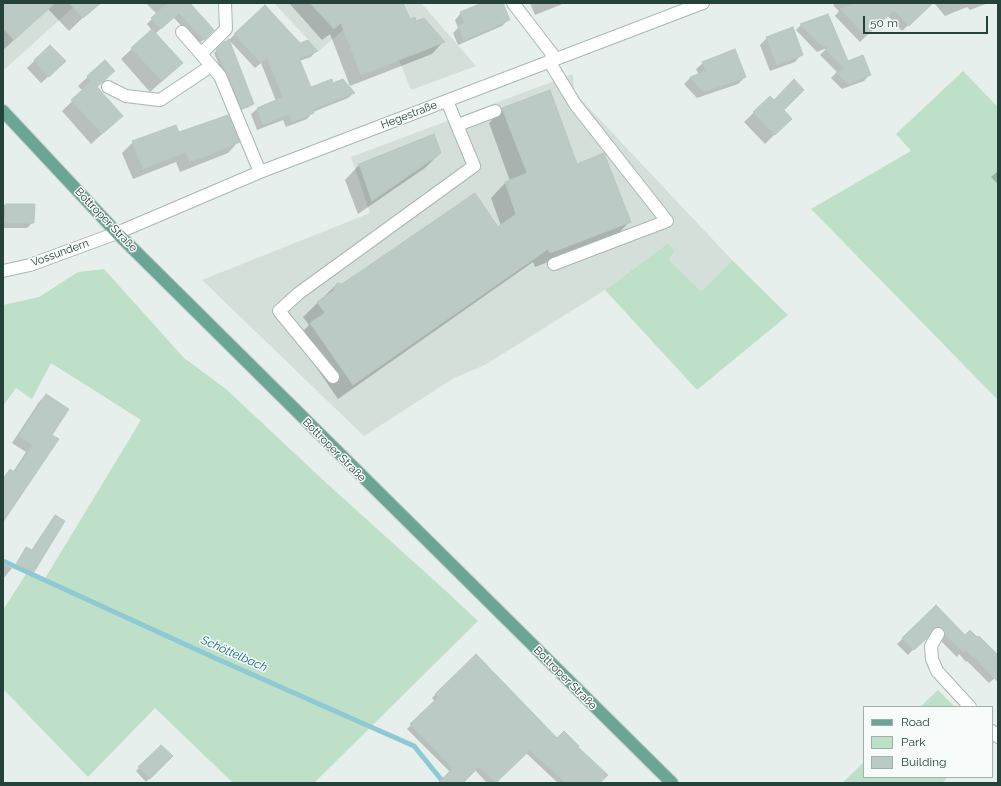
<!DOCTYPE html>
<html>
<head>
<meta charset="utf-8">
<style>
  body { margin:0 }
  #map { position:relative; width:1001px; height:786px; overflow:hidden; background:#e6efeb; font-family:Raleway,sans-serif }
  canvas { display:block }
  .frame { position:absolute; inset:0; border:4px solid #24423a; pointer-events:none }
  .legend { position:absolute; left:863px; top:706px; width:130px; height:72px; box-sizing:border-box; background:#f7fbf9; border:1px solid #a3b1ad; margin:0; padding:5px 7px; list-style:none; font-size:12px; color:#24423a }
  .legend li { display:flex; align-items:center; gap:8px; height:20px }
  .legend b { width:20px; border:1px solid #a3b1ad }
  .scale { position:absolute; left:863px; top:16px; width:125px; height:18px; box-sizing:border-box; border:2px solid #24423a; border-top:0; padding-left:5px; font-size:12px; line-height:14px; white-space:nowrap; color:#24423a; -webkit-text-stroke:3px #f7fbf9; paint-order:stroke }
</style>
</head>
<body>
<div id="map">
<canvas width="1001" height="786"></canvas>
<div class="frame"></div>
<ul class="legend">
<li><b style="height:5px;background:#6aa596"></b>Road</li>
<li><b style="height:11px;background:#bfe0c8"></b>Park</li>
<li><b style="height:11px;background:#bbcac4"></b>Building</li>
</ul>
<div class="scale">50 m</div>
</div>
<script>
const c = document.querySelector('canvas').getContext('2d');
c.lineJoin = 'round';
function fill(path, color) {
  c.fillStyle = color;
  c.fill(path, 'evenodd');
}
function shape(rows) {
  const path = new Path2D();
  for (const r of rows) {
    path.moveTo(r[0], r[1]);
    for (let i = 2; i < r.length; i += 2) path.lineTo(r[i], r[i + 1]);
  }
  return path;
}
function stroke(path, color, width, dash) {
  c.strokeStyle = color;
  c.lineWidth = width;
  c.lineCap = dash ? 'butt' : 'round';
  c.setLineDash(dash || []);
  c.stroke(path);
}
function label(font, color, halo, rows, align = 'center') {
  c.font = font + ' Raleway,sans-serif';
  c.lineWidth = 3;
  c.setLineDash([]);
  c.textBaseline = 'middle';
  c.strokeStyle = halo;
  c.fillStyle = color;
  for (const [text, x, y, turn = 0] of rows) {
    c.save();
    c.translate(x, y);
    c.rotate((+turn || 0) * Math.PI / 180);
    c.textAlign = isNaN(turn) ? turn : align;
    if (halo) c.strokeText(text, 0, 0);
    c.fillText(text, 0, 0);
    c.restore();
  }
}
const built = shape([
  [3,3,78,3,5,69,3,67],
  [274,3,423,3,422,4,476,66,411,90,380,12,366,10,319,51],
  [573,74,574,92,732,260,701,291,669,260,675,251,668,243,605,290,485,365,454,378,364,436,202,280,370,213,351,157]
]);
const green = shape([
  [963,71,998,107,998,400,811,209,911,151,896,134],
  [668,243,675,251,669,260,701,291,732,260,788,315,697,390,605,290],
  [104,269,184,358,226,389,322,479,447,592,478,621,314,783,233,783,155,708,88,777,3,689,3,610,26,574,44,580,141,420,51,363,32,399,16,388,3,406,3,305,39,297,78,272],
  [938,690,955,707,920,707],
  [864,762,864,777,948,777,942,783,842,783]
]);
const shadow = shape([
  [3,3,88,3,93,8,69,31,48,9,3,50],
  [146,3,188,3,213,30,199,44,173,17,155,34,170,74,150,92,121,59,152,30,147,24,157,14],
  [289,3,402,3,409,20,416,22,443,42,432,54,350,86,330,34,322,40],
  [485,3,502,3,509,19,502,26,458,45,453,33,458,28,455,20,461,13],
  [530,3,565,3,535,15],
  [835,3,923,3,927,7,902,31,887,15,860,42,835,16,839,11,833,5],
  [934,3,988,3,970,10,967,7,945,16],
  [827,15,848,63,869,75,864,81,842,89,831,78,837,72,820,55,827,48,817,52,796,30,801,25],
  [235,34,316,51,311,57,299,61,310,88,333,84,354,93,348,98,313,112,307,119,286,127,283,120,257,130,251,114,257,109,276,101,261,63,255,68,229,40],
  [767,38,802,54,795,62,770,71,760,45],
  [225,42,253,104,249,107,238,111,214,53],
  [50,46,57,69,41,83,27,68],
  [105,61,96,88,111,126,91,144,62,111,83,91,78,86],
  [703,63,745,77,738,84,697,98,684,84,690,78,699,75,696,69],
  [770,97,790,119,765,144,744,122],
  [503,109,630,221,616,236,535,267,533,262,338,399,296,338,309,325,303,317,337,284,342,285,501,226,491,198,505,183,510,181,489,123],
  [178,134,238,142,228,153,180,172,176,162,133,179,122,153,133,142],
  [434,136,440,153,425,168,358,214,345,180,359,165],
  [998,171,998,184,991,177],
  [3,205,34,205,33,222,27,228,3,228],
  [46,395,51,435,3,521,3,478,10,470,13,472,26,452,12,443,39,402],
  [55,516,33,571,30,575,14,568,27,548,31,551],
  [3,564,12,568,3,579],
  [936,607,965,636,998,657,998,675,989,683,967,661,966,662,959,654,957,657,940,640,939,635,932,632,930,632,908,655,897,644],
  [476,655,557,739,577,747,599,783,558,783,526,753,495,783,487,783,475,770,462,783,439,783,450,772,407,729,435,701,432,698],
  [161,746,172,756,146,782,136,771]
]);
const stream = shape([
  [3,561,215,658,414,746,444,783]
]);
const building = shape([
  [3,3,55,3,14,40,3,28,3,3],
  [69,3,101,3,83,18,69,3],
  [168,3,190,3,214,30,204,40,179,13,161,29,151,18,168,3],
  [310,3,403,3,410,19,415,17,416,21,424,18,445,42,361,75,341,23,334,29,310,3],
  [482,3,503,3,510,20,464,40,458,26,465,23,460,12,482,3],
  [856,3,933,3,909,26,894,10,866,36,840,9,856,3],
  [265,5,300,43,308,40,318,51,299,58,311,87,332,79,333,83,343,79,355,93,313,109,314,113,292,122,289,114,263,125,257,108,283,97,267,58,261,63,234,34,265,5],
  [828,14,848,61,863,55,871,75,848,84,836,72,845,69,825,49,829,45,823,47,800,24,828,14],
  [793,27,803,55,777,65,766,37,793,27],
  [152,29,183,63,162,81,131,48,152,29],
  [229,39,254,104,242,109,216,49,225,41,225,42,229,39],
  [50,45,66,61,49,77,34,60,50,45],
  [735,49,746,77,704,92,690,77,706,71,702,62,735,49],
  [105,60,115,71,97,87,87,76,105,60],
  [794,79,804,90,784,110,792,119,775,135,753,112,770,96,774,100,794,79],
  [92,81,123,116,102,134,71,100,92,81],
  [550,90,577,164,604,153,631,222,550,253,548,249,353,385,310,323,325,313,317,302,333,291,337,283,342,284,475,193,498,227,516,214,505,182,527,173,502,108,550,90],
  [228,115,240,142,190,162,186,152,143,169,132,141,176,125,179,132,228,115],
  [434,134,441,153,372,201,359,164,434,134],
  [6,204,35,204,34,223,5,223,6,204],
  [46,394,69,409,52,435,59,439,3,522,3,479,10,469,15,472,33,445,19,436,46,394],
  [55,515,65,521,34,572,16,564,26,547,32,550,55,515],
  [936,605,965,635,970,630,977,637,979,636,998,655,998,682,974,656,973,657,966,650,963,652,945,634,944,630,941,627,938,627,934,628,927,638,914,650,902,638,936,605],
  [476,654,557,738,564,731,579,746,578,747,608,775,600,783,566,783,530,750,496,783,479,767,463,783,438,783,453,768,410,724,438,697,435,694,476,654],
  [161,745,173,756,150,779,138,767,161,745]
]);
const minor = shape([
  [513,3,556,59],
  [182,32,220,76,260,172],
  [201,54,226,29,225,3],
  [549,61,575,104,667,221,554,264],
  [108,87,126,96,160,100,211,66],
  [458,125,495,111],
  [3,271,30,265,117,233,260,172,703,3],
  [333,377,279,311,299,293,474,166,447,101],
  [938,634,931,646,932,659,937,671,970,707],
  [992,731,998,737]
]);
const major = shape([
  [3,111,117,233,672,783]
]);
const streetNames = [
  ["Hegestraße",409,115,-21],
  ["Bottroper Straße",106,220,46],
  ["Vossundern",60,253,-20],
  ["Bottroper Straße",334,450,45],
  ["Bottroper Straße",565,678,45]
];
const waterNames = [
  ["Schöttelbach",234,654,24]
];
fill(built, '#d4dfda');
fill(green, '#bfe0c8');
fill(shadow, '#0003');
stroke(stream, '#8ec9d4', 5);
fill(building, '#bbcac4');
stroke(building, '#b8c9c2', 1);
stroke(minor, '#a8b8b2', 14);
stroke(major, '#c2cac8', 14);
stroke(minor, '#fff', 12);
stroke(major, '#6aa596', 12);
label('11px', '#24423a', '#f7fbf9', streetNames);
label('italic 12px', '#1c6f80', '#f7fbf9', waterNames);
</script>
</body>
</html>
